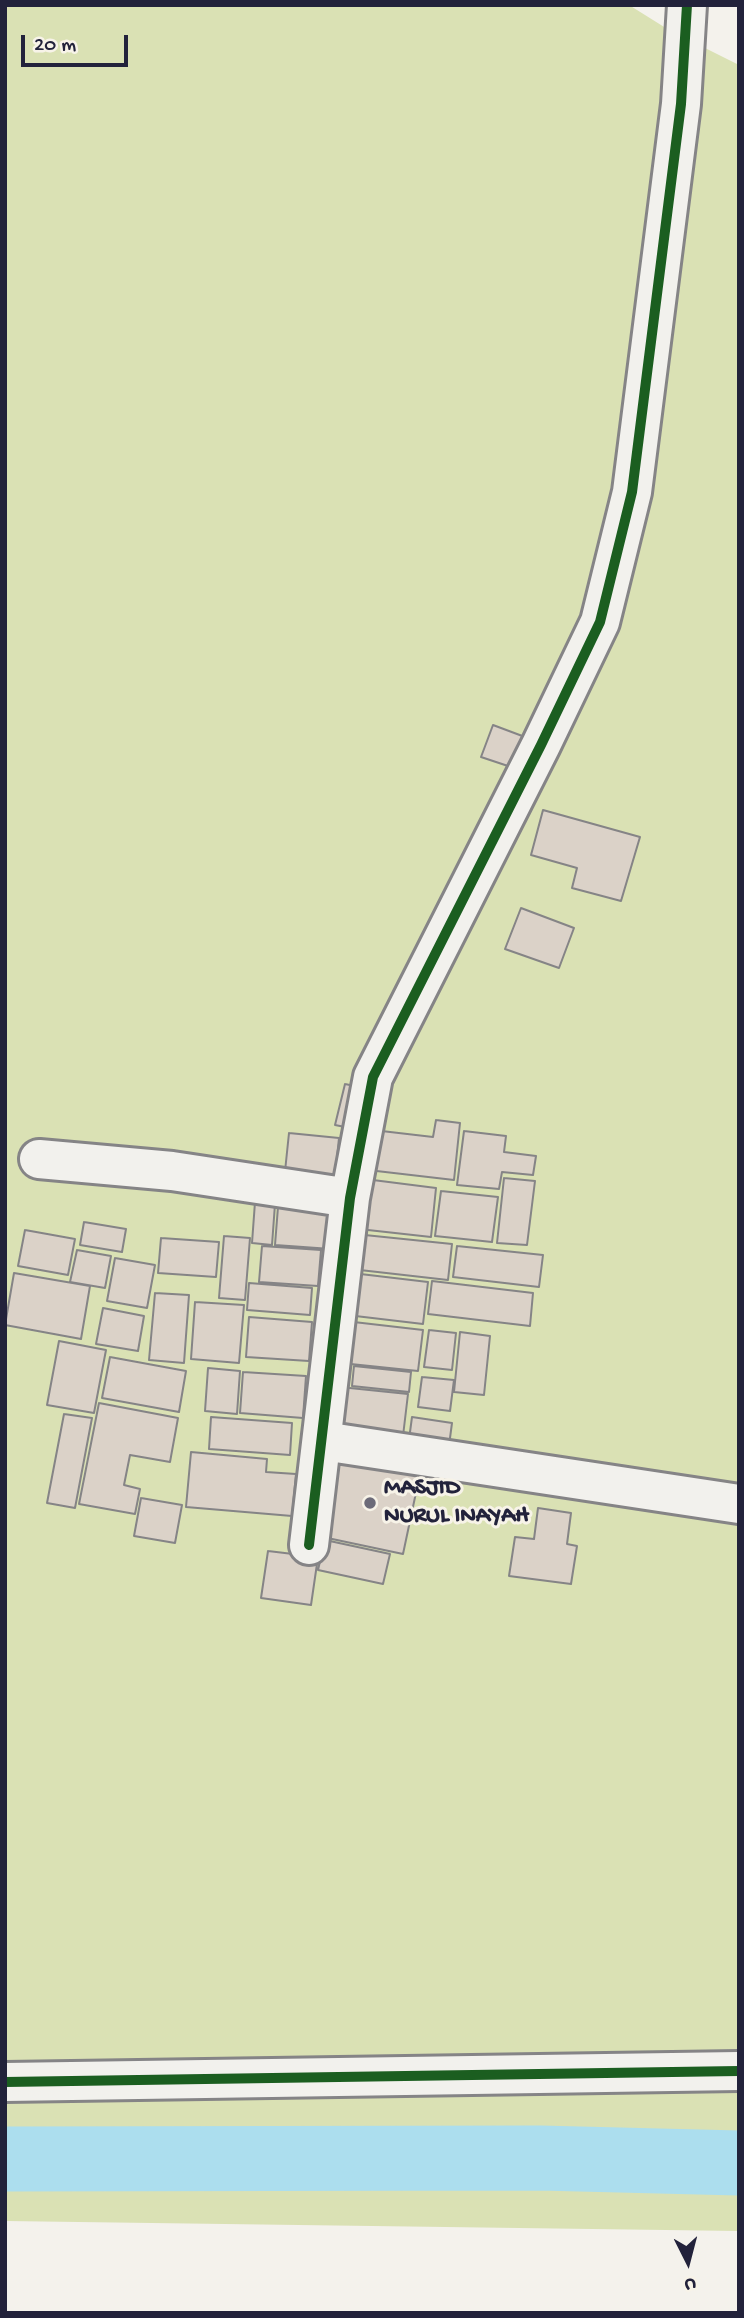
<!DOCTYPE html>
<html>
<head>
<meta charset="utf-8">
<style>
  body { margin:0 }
  #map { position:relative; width:744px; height:2318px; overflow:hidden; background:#f4f2ec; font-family:"Gochi Hand",sans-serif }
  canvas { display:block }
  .frame { position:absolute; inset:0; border:7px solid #22223b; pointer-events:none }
  .north { position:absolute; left:653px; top:2227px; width:70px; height:70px; -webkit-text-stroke:5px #f7f3e8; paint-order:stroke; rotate:174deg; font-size:19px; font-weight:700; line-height:28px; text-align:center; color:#22223b }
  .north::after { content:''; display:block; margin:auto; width:24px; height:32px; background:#22223b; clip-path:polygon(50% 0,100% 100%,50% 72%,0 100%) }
  .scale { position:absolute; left:21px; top:35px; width:107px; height:32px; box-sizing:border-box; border:4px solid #22223b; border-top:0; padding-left:9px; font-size:21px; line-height:24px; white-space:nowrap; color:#22223b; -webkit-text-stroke:5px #f7f3e8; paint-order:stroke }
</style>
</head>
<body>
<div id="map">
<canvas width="744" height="2318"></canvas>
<div class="frame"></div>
<div class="north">U</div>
<div class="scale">20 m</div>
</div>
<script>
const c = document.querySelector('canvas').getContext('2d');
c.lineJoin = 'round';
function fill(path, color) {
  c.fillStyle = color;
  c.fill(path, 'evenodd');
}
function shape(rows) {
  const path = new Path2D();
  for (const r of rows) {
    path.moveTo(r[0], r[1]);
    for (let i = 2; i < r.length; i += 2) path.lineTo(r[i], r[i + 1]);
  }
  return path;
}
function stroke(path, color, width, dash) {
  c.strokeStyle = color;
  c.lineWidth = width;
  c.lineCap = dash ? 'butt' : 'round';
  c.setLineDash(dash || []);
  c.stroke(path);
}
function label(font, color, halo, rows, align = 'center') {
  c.font = font + ' "Gochi Hand",sans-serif';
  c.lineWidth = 6;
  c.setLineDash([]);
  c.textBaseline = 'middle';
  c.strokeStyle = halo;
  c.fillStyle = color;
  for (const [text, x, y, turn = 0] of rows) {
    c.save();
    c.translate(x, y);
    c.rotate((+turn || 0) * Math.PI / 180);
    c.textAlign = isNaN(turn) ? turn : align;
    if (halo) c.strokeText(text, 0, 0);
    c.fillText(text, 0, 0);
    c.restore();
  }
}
const green = shape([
  [5,5,629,5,669,30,739,65,739,2231,5,2221]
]);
const river = shape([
  [5,2159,540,2158,739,2163]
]);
const building = shape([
  [493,725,525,737,514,768,481,757,493,725],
  [543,810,640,837,621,901,572,888,577,868,531,855,543,810],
  [521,908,574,928,559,968,505,949,521,908],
  [345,1084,364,1088,355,1129,335,1125,345,1084],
  [436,1120,460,1123,454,1180,368,1170,373,1130,433,1137,436,1120],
  [464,1131,506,1136,504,1152,536,1156,533,1175,502,1172,499,1189,457,1185,464,1131],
  [289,1133,339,1138,334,1186,284,1181,289,1133],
  [504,1178,535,1181,527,1245,497,1243,504,1178],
  [365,1179,436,1188,431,1237,359,1229,365,1179],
  [441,1191,498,1197,492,1242,435,1236,441,1191],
  [255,1202,275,1204,272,1245,252,1243,255,1202],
  [278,1207,333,1211,331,1249,275,1245,278,1207],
  [84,1222,126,1229,122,1252,80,1245,84,1222],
  [25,1230,75,1239,68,1275,18,1266,25,1230],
  [355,1234,452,1244,448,1280,351,1269,355,1234],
  [224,1236,250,1238,245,1300,219,1298,224,1236],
  [161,1238,219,1242,216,1277,158,1273,161,1238],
  [262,1246,321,1250,318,1286,259,1282,262,1246],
  [457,1246,543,1255,539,1287,453,1277,457,1246],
  [77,1250,111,1256,105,1288,70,1282,77,1250],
  [115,1258,155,1265,147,1308,107,1301,115,1258],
  [14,1273,90,1286,81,1339,5,1325,14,1273],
  [352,1273,428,1282,423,1324,347,1315,352,1273],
  [432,1281,533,1293,530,1326,428,1314,432,1281],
  [249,1283,312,1288,310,1315,247,1310,249,1283],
  [155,1293,189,1295,184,1363,149,1360,155,1293],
  [195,1302,244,1305,239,1363,191,1359,195,1302],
  [103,1308,144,1316,138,1351,96,1344,103,1308],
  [249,1317,312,1322,309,1361,246,1357,249,1317],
  [345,1321,423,1330,418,1371,341,1363,345,1321],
  [429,1330,456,1333,452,1370,424,1367,429,1330],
  [460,1332,490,1336,484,1395,454,1392,460,1332],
  [59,1341,106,1350,94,1413,47,1405,59,1341],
  [110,1357,186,1371,179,1412,102,1398,110,1357],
  [354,1366,411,1372,409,1392,352,1386,354,1366],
  [208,1368,240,1371,237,1414,205,1411,208,1368],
  [243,1372,306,1376,303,1418,240,1413,243,1372],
  [422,1377,454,1380,450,1411,418,1407,422,1377],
  [340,1387,408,1394,403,1436,336,1429,340,1387],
  [99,1403,178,1418,170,1462,130,1455,124,1485,140,1489,135,1514,79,1504,99,1403],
  [64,1414,92,1418,75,1508,47,1503,64,1414],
  [211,1417,292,1423,290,1455,209,1449,211,1417],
  [412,1417,452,1423,448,1453,408,1447,412,1417],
  [337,1451,421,1469,403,1554,318,1536,337,1451],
  [191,1452,267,1459,266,1472,296,1474,292,1516,186,1507,191,1452],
  [141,1498,182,1505,175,1543,134,1536,141,1498],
  [538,1508,571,1513,567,1544,577,1546,571,1584,509,1576,515,1537,534,1539,538,1508],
  [325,1540,390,1554,383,1584,318,1570,325,1540],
  [268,1551,318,1557,311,1605,261,1598,268,1551]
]);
const street = shape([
  [39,1159,172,1171,350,1198],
  [323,1441,739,1504],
  [309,1545,350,1198,373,1077,541,745,600,622,632,492,681,104,687,5],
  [5,2082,739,2071]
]);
const cycleway = shape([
  [309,1545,350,1198,373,1077,541,745,600,622,632,492,681,104,687,5],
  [5,2082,739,2071]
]);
const markers = [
  [370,1503,7,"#6c6b79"]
];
const poiNames = [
  ["MASJID",384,1489],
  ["NURUL INAYAH",384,1517]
];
fill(green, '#dae1b4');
stroke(river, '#acdeee', 65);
fill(building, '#dbd2c8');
stroke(building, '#858486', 2);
stroke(street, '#858486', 44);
stroke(street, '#f2f1ed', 38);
stroke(cycleway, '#1b5e20', 10);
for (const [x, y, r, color] of markers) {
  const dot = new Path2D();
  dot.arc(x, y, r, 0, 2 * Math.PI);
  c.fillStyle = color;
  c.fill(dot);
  stroke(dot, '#f7f3e8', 2.5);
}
label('bold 24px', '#22223b', '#f7f3e8', poiNames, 'left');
</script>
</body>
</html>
